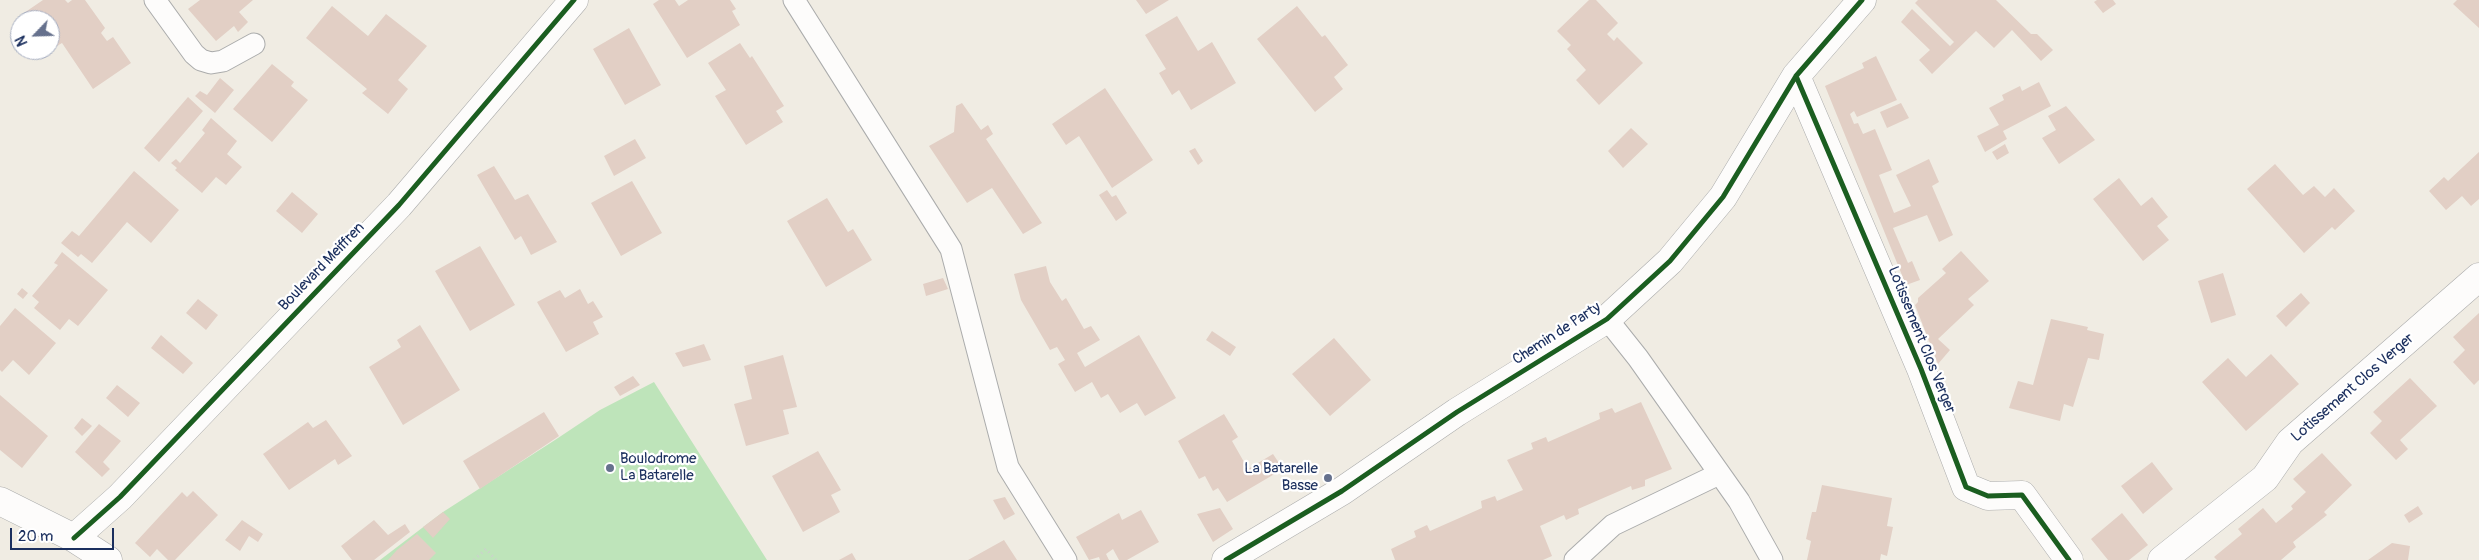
<!DOCTYPE html>
<html>
<head>
<meta charset="utf-8">
<style>
  body { margin:0 }
  #map { position:relative; width:2479px; height:560px; overflow:hidden; background:#f0ece3; font-family:Pangolin,sans-serif }
  canvas { display:block }
  .north { position:absolute; left:10px; top:10px; width:50px; height:50px; box-sizing:border-box; background:#fff; border:1px solid #a4acbf; border-radius:50%; rotate:246deg; font-size:14px; font-weight:700; line-height:20px; text-align:center; color:#1b2f5e }
  .north::after { content:''; display:block; margin:auto; width:18px; height:22px; background:#66718d; clip-path:polygon(50% 0,100% 100%,50% 72%,0 100%) }
  .scale { position:absolute; left:10px; top:528px; width:104px; height:22px; box-sizing:border-box; border:2px solid #1b2f5e; border-top:0; padding-left:6px; font-size:15px; line-height:18px; white-space:nowrap; color:#1b2f5e; -webkit-text-stroke:4px #fff; paint-order:stroke }
</style>
</head>
<body>
<div id="map">
<canvas width="2479" height="560"></canvas>
<div class="north">N</div>
<div class="scale">20 m</div>
</div>
<script>
const c = document.querySelector('canvas').getContext('2d');
c.lineJoin = 'round';
function fill(path, color) {
  c.fillStyle = color;
  c.fill(path, 'evenodd');
}
function shape(rows) {
  const path = new Path2D();
  for (const r of rows) {
    path.moveTo(r[0], r[1]);
    for (let i = 2; i < r.length; i += 2) path.lineTo(r[i], r[i + 1]);
  }
  return path;
}
function stroke(path, color, width, dash) {
  c.strokeStyle = color;
  c.lineWidth = width;
  c.lineCap = dash ? 'butt' : 'round';
  c.setLineDash(dash || []);
  c.stroke(path);
}
function label(font, color, halo, rows, align = 'center') {
  c.font = font + ' Pangolin,sans-serif';
  c.lineWidth = 4.5;
  c.setLineDash([]);
  c.textBaseline = 'middle';
  c.strokeStyle = halo;
  c.fillStyle = color;
  for (const [text, x, y, turn = 0] of rows) {
    c.save();
    c.translate(x, y);
    c.rotate((+turn || 0) * Math.PI / 180);
    c.textAlign = isNaN(turn) ? turn : align;
    if (halo) c.strokeText(text, 0, 0);
    c.fillText(text, 0, 0);
    c.restore();
  }
}
const green = shape([
  [654,382,767,560,380,560,443,512,555,440,600,410]
]);
const building = shape([
  [43,0,65,0,68,3,72,0,85,0,105,28,101,33,107,41,113,37,131,63,93,89,62,43,50,50,50,20,28,20,24,13],
  [200,0,253,0,239,12,248,22,238,32,234,26,216,41,188,9],
  [659,0,675,0,679,6,688,0,730,0,736,9,732,11,740,25,687,58,653,4],
  [1136,0,1169,0,1146,14],
  [1589,0,1596,0,1618,23,1607,34,1614,41,1617,37,1643,63,1599,105,1576,80,1586,70,1567,49,1571,45,1557,31],
  [1918,0,1996,0,2031,34,2037,34,2053,50,2041,61,2012,30,1994,48,1976,31,1932,74,1919,60,1930,50,1901,22,1912,9,1950,46,1954,42,1915,3],
  [2097,0,2113,0,2116,4,2103,13,2094,2],
  [2457,0,2479,0,2479,28,2453,4],
  [332,6,368,36,386,14,427,46,398,80,408,89,388,114,362,93,367,89,306,38],
  [1297,6,1322,37,1325,35,1348,65,1334,77,1343,89,1315,112,1257,39],
  [1177,16,1198,51,1212,42,1236,83,1191,110,1179,90,1172,95,1159,73,1166,69,1145,35],
  [629,28,661,85,625,105,593,49],
  [740,43,750,58,752,56,784,106,776,111,783,122,746,145,715,96,726,90,708,63],
  [1876,56,1897,100,1857,117,1854,111,1850,114,1854,124,1858,123,1863,134,1875,129,1892,170,1879,175,1894,213,1911,206,1896,175,1929,159,1939,182,1932,186,1953,235,1939,242,1927,215,1893,228,1908,263,1912,261,1920,280,1906,285,1825,86,1864,68,1862,63],
  [272,64,294,82,291,86,308,100,272,142,233,109],
  [220,78,234,90,215,113,195,96,200,91,207,95],
  [2039,82,2051,106,2003,131,2007,139,1985,152,1977,136,1999,125,1989,108,2004,100,2002,95,2020,86,2022,91],
  [1105,88,1153,160,1112,188,1079,136,1066,145,1052,124],
  [188,97,203,111,159,162,144,148],
  [962,103,981,130,988,125,993,134,986,139,1042,223,1023,234,992,188,967,203,929,146,954,132,956,106],
  [1901,103,1909,118,1887,128,1880,112],
  [2066,106,2095,140,2059,164,2042,138,2056,130,2048,116],
  [211,118,237,141,227,154,242,167,226,185,216,177,202,193,175,170,177,168,171,163,176,159,180,163,205,133,202,130],
  [1631,128,1648,144,1623,168,1608,151],
  [635,139,646,158,614,176,604,156],
  [2005,144,2009,153,1997,160,1992,152],
  [1195,148,1203,161,1198,165,1189,151],
  [2479,152,2479,199,2471,206,2462,196,2446,210,2429,191,2444,177,2448,181],
  [2275,164,2303,195,2314,186,2325,197,2334,188,2355,211,2335,230,2332,227,2304,253,2247,189],
  [494,166,515,200,528,194,557,242,531,255,521,236,515,240,477,175],
  [134,171,179,210,151,243,127,222,92,263,81,254,78,257,61,243,72,231,79,236],
  [2119,178,2141,206,2152,197,2168,217,2157,226,2169,240,2143,261,2093,199],
  [632,181,662,233,621,256,591,203],
  [1107,190,1112,197,1116,195,1127,213,1116,221,1099,195],
  [292,192,318,214,302,233,276,211],
  [827,198,848,232,853,229,872,260,826,287,787,221],
  [480,246,515,305,470,331,435,271],
  [1961,251,1989,281,1968,299,1974,305,1938,339,1950,350,1938,364,1915,305,1918,302,1918,298,1946,273,1942,269],
  [62,252,108,290,78,326,69,319,60,330,34,308,39,302,32,296,58,265,54,263],
  [1046,266,1050,282,1062,301,1066,298,1084,329,1091,326,1100,340,1077,353,1085,367,1139,335,1176,398,1145,416,1137,403,1120,413,1108,394,1101,398,1092,382,1075,392,1058,364,1065,360,1057,347,1050,350,1021,300,1014,274],
  [2223,273,2236,315,2211,323,2198,281],
  [943,278,948,289,926,296,923,284],
  [22,288,28,293,23,299,17,294],
  [580,289,588,304,593,301,603,317,593,322,599,334,566,352,537,302,560,290,565,298],
  [2301,293,2310,303,2286,327,2276,316],
  [198,299,218,315,206,330,186,313],
  [15,308,56,343,29,375,13,360,2,372,0,370,0,326],
  [2479,313,2479,380,2474,385,2453,362,2465,350,2453,337],
  [2051,319,2088,327,2087,330,2104,334,2099,360,2088,358,2073,407,2064,404,2060,421,2009,408,2018,381,2033,385],
  [420,325,460,390,403,425,369,367,401,347,397,340],
  [1212,331,1236,347,1230,356,1206,340],
  [161,335,193,363,183,374,151,348],
  [1334,338,1371,380,1330,416,1292,374],
  [704,344,711,360,683,367,675,353],
  [2271,354,2299,384,2246,431,2202,382,2228,358,2246,377],
  [783,355,797,407,783,410,789,434,746,446,734,404,752,399,744,366],
  [633,376,640,385,620,396,614,387],
  [2410,378,2437,406,2400,440,2408,449,2396,460,2370,433,2382,421,2373,412],
  [117,385,140,403,128,417,106,398],
  [0,395,48,436,22,468,0,450],
  [1641,402,1672,469,1645,480,1645,486,1632,490,1631,486,1578,509,1579,514,1566,520,1564,515,1540,526,1552,556,1543,560,1395,560,1391,549,1416,537,1414,531,1427,525,1430,531,1482,508,1481,501,1495,496,1497,501,1523,490,1507,460,1533,449,1531,443,1546,437,1548,442,1600,419,1599,413,1612,408,1615,413],
  [544,412,559,436,480,489,463,461],
  [1224,414,1238,437,1232,441,1248,469,1273,454,1283,469,1227,502,1218,488,1213,491,1205,476,1199,479,1178,441],
  [82,418,92,426,82,436,74,428],
  [326,420,352,456,338,465,335,459,289,490,263,454,308,422,313,428],
  [99,424,121,441,103,462,110,469,102,477,75,452],
  [818,451,841,490,831,495,840,512,803,532,772,476],
  [2322,453,2352,485,2324,512,2327,515,2293,542,2296,547,2281,560,2217,560,2214,557,2242,534,2238,529,2263,508,2276,523,2293,509,2291,506,2306,492,2293,479],
  [2152,462,2173,489,2143,514,2121,486],
  [1822,485,1892,498,1887,526,1893,527,1887,556,1881,554,1880,560,1807,560,1811,541,1806,539,1812,512,1816,512],
  [193,491,218,515,175,560,168,560,157,549,150,557,135,543,182,492,187,497],
  [1005,497,1015,514,1004,520,993,500],
  [2418,506,2423,514,2409,523,2404,515],
  [1220,508,1233,529,1213,542,1197,514],
  [1141,510,1159,542,1127,560,1119,560,1113,549,1106,554,1109,560,1100,560,1099,557,1089,560,1076,537,1119,513,1122,520],
  [443,512,450,519,433,538,423,527],
  [2122,513,2148,545,2129,560,2108,560,2091,539],
  [242,520,263,534,258,542,249,536,240,551,225,540],
  [374,520,388,535,405,524,410,532,374,560,352,560,341,546],
  [417,534,436,553,429,560,388,560,397,550],
  [1004,540,1017,560,968,560],
  [2392,543,2410,546,2408,560,2368,560],
  [852,553,856,560,839,560]
]);
const path = shape([
  [474,560,486,549,496,560]
]);
const service = shape([
  [155,0,194,54,201,60,211,63,223,61,254,44],
  [794,0,951,249,1008,467,1066,560],
  [1607,319,1638,358,1739,501,1772,560],
  [1575,560,1613,525,1719,474]
]);
const minor = shape([
  [1796,76,1921,369,1966,487,1988,496,2022,495,2069,560],
  [0,501,74,538,108,560],
  [74,538,120,497,399,205,574,0],
  [1226,560,1342,491,1457,412,1607,319,1670,261,1723,197,1796,76,1862,0],
  [2162,560,2265,478,2290,442,2479,277]
]);
const cycleway = shape([
  [1796,76,1921,369,1966,487,1988,496,2022,495,2069,560],
  [74,538,120,497,399,205,574,0],
  [1226,560,1342,491,1457,412,1607,319,1670,261,1723,197,1796,76,1862,0]
]);
const markers = [
  [610,468,5,"#66718d"],
  [1328,478,5,"#66718d"]
];
const streetNames = [
  ["Boulevard Meiffren",322,267,-46],
  ["Chemin de Party",1557,334,-33],
  ["Lotissement Clos Verger",1921,340,68],
  ["Lotissement Clos Verger",2353,388,-41]
];
const poiNames = [
  ["Boulodrome",620,459],
  ["La Batarelle",620,476],
  ["La Batarelle",1318,469,"right"],
  ["Basse",1318,486,"right"]
];
fill(green, '#bee4ba');
fill(building, '#e2cfc5');
stroke(service, '#abacac', 23);
stroke(minor, '#abacac', 29);
stroke(path, '#cdcecf', 3, [1, 4]);
stroke(service, '#fdfcfb', 21);
stroke(minor, '#fdfcfb', 28);
stroke(cycleway, '#1b5e20', 5);
for (const [x, y, r, color] of markers) {
  const dot = new Path2D();
  dot.arc(x, y, r, 0, 2 * Math.PI);
  c.fillStyle = color;
  c.fill(dot);
  stroke(dot, '#fff', 2);
}
label('15px', '#1b2f5e', '#fff', streetNames);
label('15px', '#1b2f5e', '#fff', poiNames, 'left');
</script>
</body>
</html>
